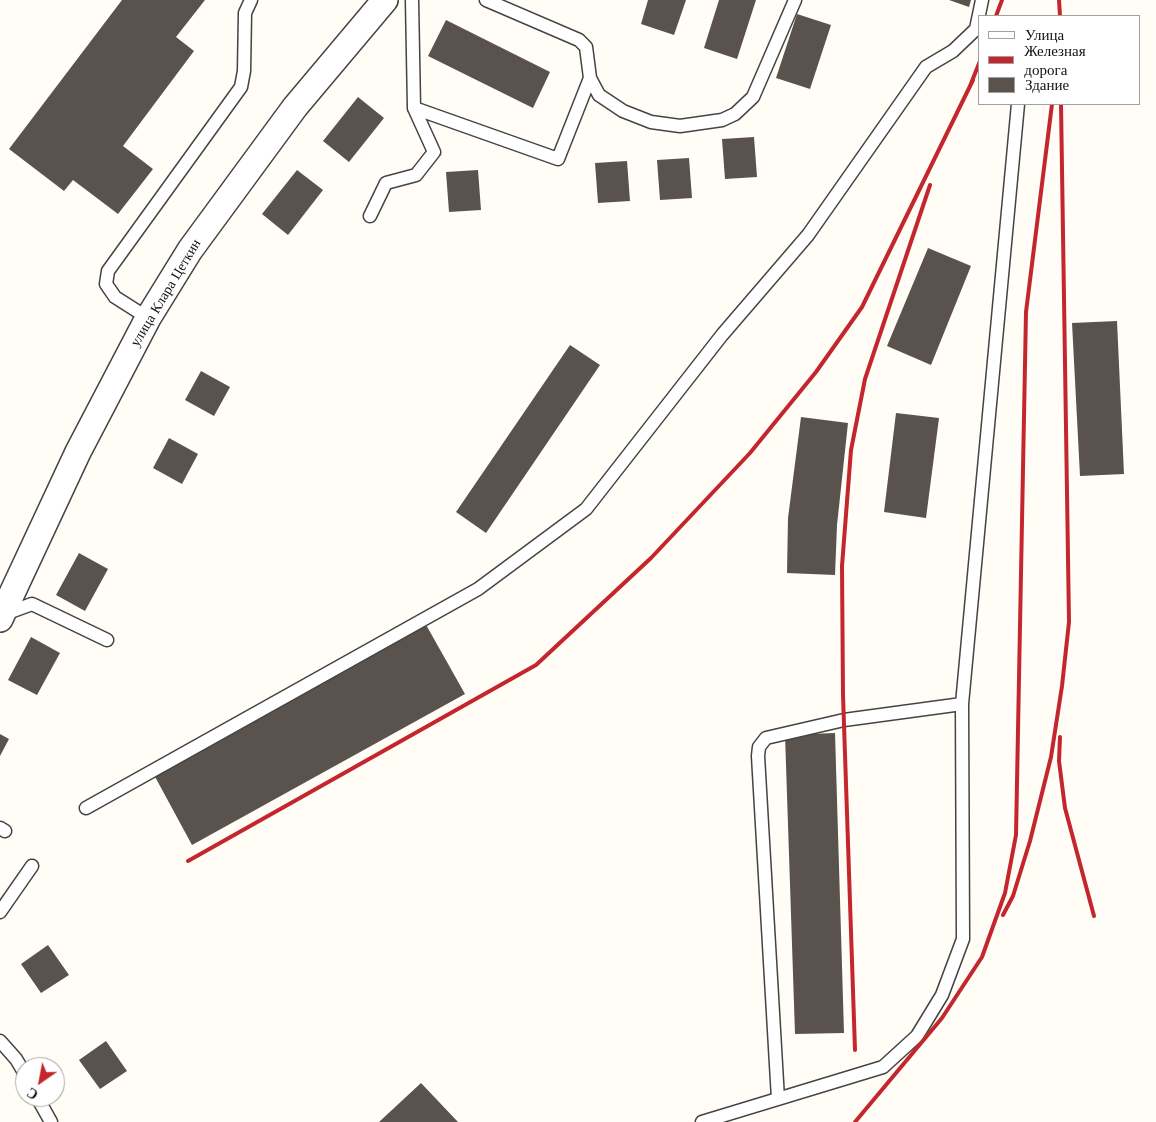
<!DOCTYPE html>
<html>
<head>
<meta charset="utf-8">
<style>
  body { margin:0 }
  #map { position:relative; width:1156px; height:1122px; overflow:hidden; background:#fffdf5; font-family:"Libre Baskerville",serif }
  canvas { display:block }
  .legend { position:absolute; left:978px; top:15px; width:162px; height:90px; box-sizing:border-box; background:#fff; border:1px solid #a0a0a0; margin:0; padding:6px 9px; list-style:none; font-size:15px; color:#111 }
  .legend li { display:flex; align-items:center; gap:10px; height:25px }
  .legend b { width:25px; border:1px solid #a0a0a0 }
  .north { position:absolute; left:15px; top:1057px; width:50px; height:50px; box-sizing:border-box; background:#fff; border:1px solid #a0a0a0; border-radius:50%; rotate:213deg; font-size:14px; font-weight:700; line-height:20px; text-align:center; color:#111 }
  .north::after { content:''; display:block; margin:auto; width:18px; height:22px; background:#c4262e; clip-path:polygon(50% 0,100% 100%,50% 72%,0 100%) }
</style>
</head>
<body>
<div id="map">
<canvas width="1156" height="1122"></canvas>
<ul class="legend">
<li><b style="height:6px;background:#fff"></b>Улица</li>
<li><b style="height:6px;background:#c4262e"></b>Железная дорога</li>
<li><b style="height:14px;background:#5a524d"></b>Здание</li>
</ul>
<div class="north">С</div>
</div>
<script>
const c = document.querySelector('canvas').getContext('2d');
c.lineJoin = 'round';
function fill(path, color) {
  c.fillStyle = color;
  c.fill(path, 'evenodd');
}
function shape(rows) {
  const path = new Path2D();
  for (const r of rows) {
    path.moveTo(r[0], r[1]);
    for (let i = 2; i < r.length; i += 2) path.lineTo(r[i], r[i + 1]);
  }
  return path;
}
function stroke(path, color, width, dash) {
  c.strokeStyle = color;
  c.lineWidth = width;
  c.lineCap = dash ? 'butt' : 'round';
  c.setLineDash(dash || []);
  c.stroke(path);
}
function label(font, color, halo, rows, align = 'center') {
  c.font = font + ' "Libre Baskerville",serif';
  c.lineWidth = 5;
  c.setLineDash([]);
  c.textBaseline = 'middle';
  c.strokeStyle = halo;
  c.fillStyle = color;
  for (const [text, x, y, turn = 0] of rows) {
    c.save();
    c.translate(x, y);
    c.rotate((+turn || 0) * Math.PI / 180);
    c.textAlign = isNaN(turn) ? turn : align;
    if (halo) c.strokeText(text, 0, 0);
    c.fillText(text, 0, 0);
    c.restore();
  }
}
const building = shape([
  [122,0,205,0,176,37,194,51,123,146,153,169,118,214,73,180,64,191,9,149],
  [648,0,686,0,674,35,641,24],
  [719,0,756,0,737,59,704,48],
  [949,0,971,0,969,7],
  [797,14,831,25,810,89,776,78],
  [446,20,550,72,533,108,428,56],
  [358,97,384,118,349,162,323,141],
  [754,137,757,177,725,179,722,139],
  [689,158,692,198,660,200,657,160],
  [627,161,630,201,598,203,595,163],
  [297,170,323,190,288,235,262,214],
  [478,170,481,210,449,212,446,172],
  [928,248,971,266,931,365,887,346],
  [1117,321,1124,474,1080,476,1072,323],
  [570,345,600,365,486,533,456,512],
  [201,371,230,387,214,416,185,400],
  [896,413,939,418,926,518,884,512],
  [801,417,848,423,837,525,835,575,787,573,788,518],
  [169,438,198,454,182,484,153,468],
  [79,553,108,569,85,611,56,595],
  [425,623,465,694,192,845,153,773],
  [31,637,60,653,37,695,8,680],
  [835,733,844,1033,795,1034,785,735],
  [0,734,9,739,0,756],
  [48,945,69,975,41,993,21,964],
  [106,1041,127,1071,100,1089,79,1060],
  [421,1083,458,1122,379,1122]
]);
const service = shape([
  [412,0,414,108,558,159,590,78],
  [486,0,579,40,586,47,590,78,599,95,623,111,651,122,680,126,722,120,735,114,753,97,795,0],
  [370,216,386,183,416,175,434,152,414,108],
  [148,318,115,297,106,284,108,271,241,87,244,71,245,13,251,0],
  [2,615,32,604,107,640],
  [86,808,478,589,586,509,722,335,808,235,926,67,953,51,976,29,982,0],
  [0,828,5,831],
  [0,912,32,866],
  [0,1041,16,1059,25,1074],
  [37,1097,51,1122],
  [778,1099,758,756,759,747,766,738,844,720,962,704],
  [702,1122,883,1067,917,1036,942,995,963,939,962,704,1018,104]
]);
const minor = shape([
  [0,619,78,452,148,318,190,250,295,107,385,0]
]);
const rail = shape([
  [1059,0,1060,16],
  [996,16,1002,0],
  [970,86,980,61],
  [1060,737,1059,761,1065,808,1094,916],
  [188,861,536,665,651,558,750,453,816,372,862,307,973,80],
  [1003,915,1013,896,1030,841,1051,757,1062,686,1069,622,1061,104],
  [855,1050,843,695,842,566,851,450,865,379,930,185],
  [855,1122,942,1018,982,957,1005,893,1016,835,1026,312,1052,104]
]);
const streetNames = [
  ["улица Клара Цеткин",166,293,-59]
];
fill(building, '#5a524d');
stroke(service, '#444', 15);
stroke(minor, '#444', 28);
stroke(service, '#fff', 12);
stroke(minor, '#fff', 25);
stroke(rail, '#c4262e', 4);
label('14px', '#111', '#fff', streetNames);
</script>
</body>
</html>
